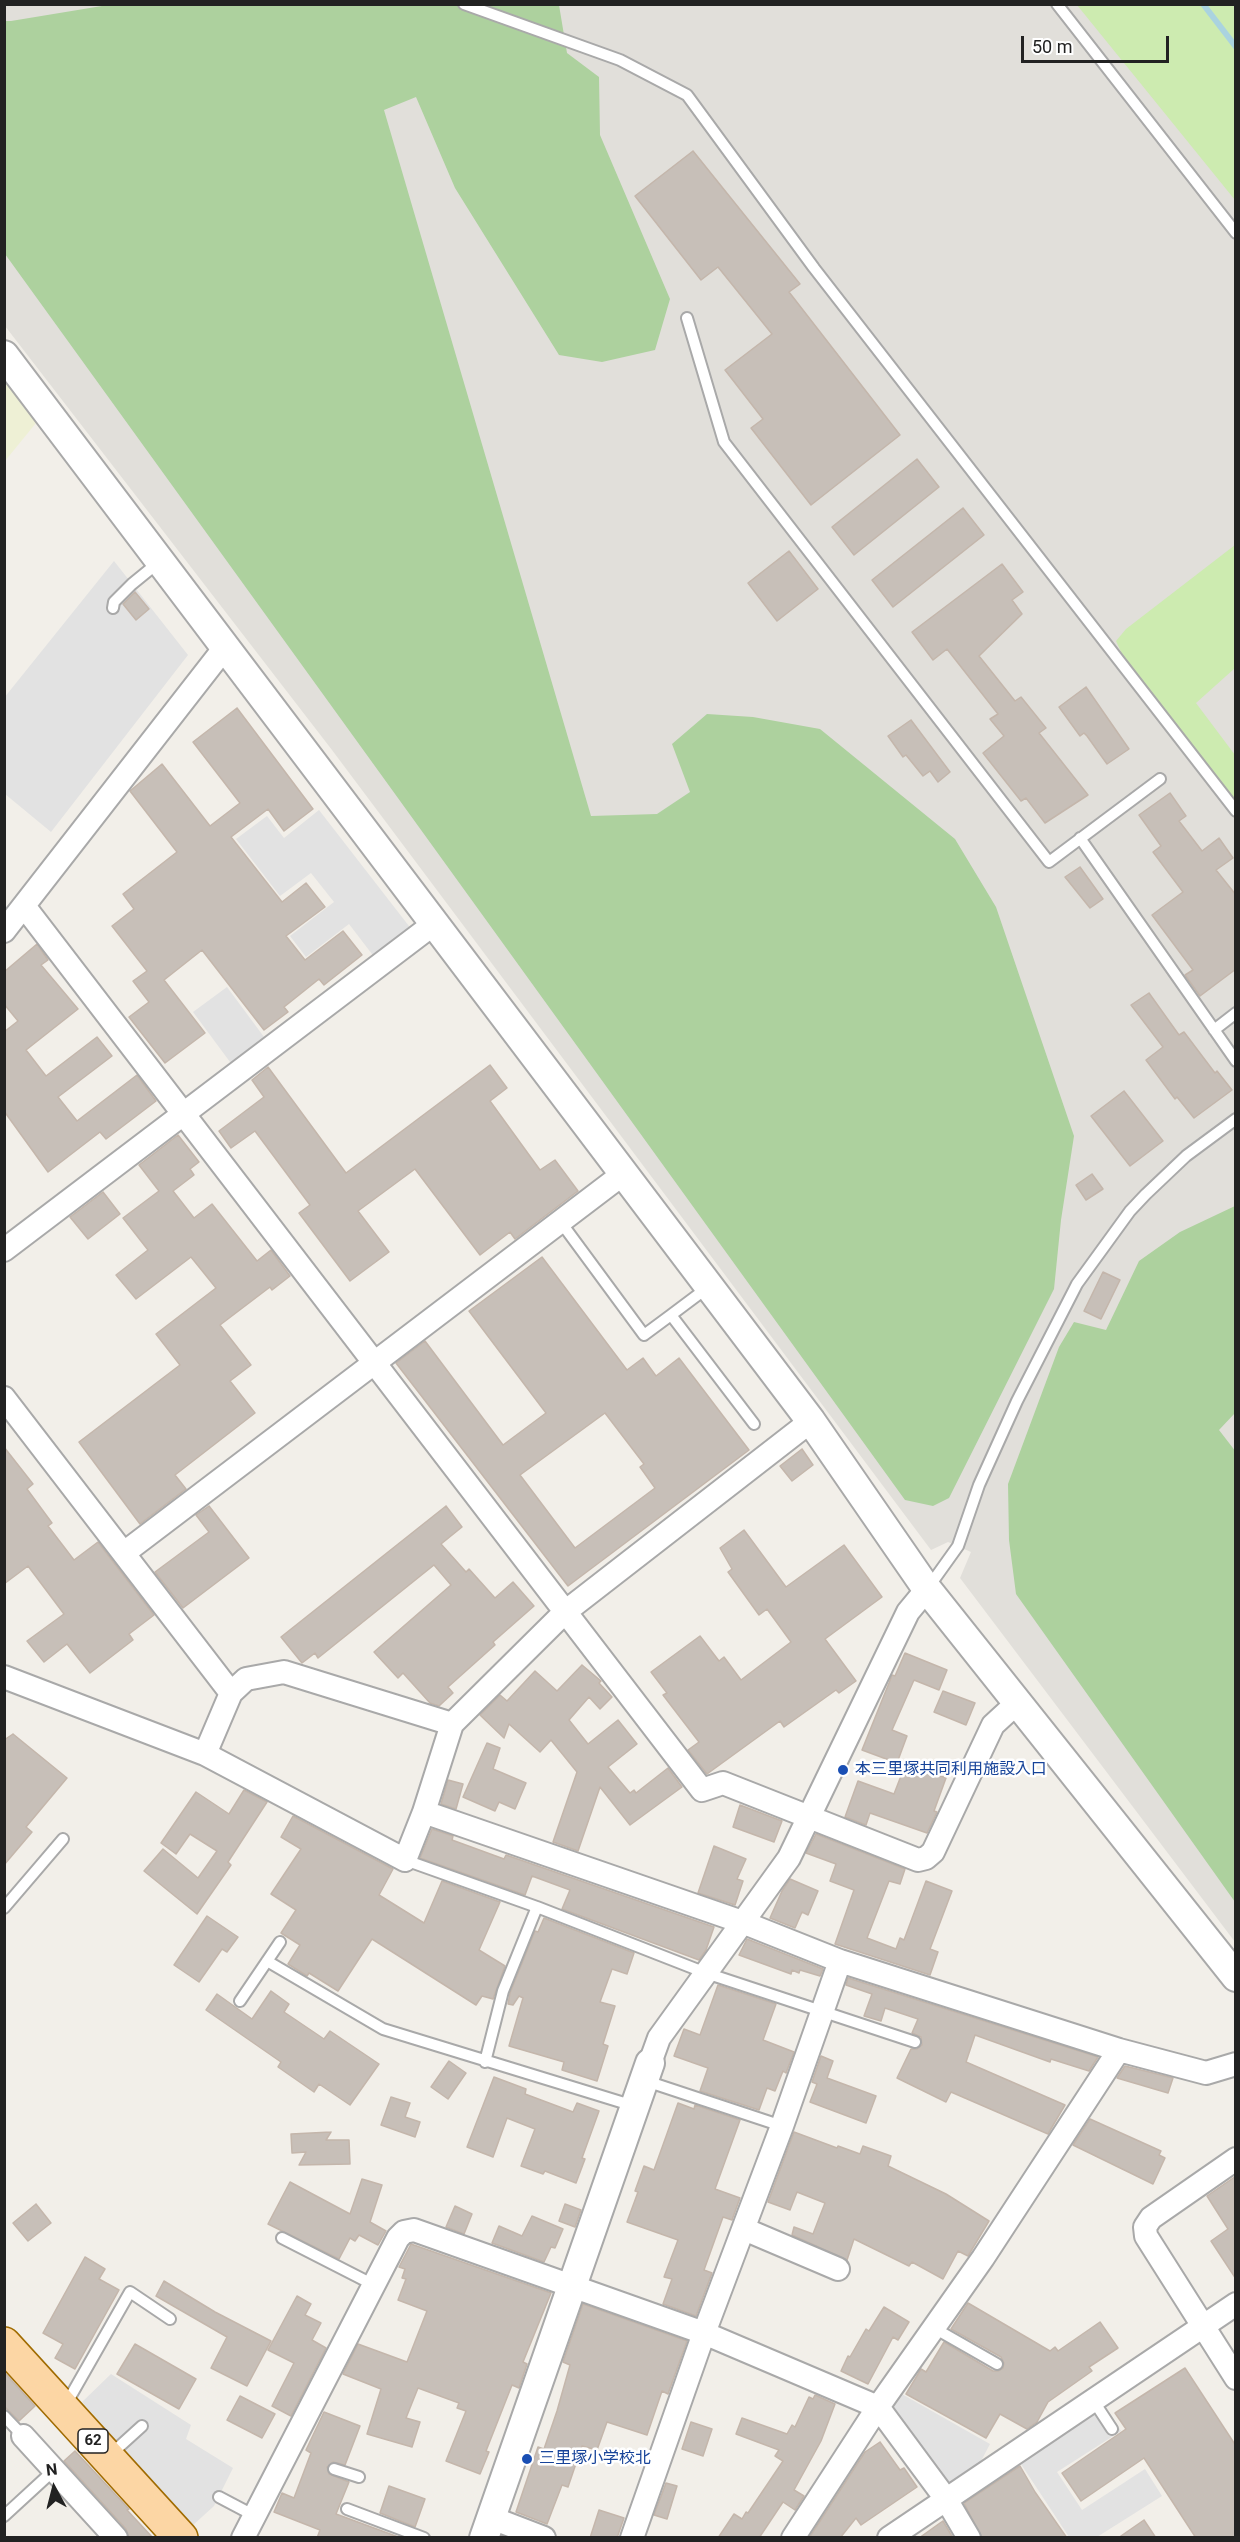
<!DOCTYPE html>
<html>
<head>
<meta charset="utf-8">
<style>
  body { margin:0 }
  #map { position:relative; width:1240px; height:2542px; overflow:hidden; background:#f2efe9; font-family:Roboto,sans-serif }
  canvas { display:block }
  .frame { position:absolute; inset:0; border:6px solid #222; pointer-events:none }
  .north { position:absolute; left:24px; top:2458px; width:60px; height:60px; -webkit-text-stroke:4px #fff; paint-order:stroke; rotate:353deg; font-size:16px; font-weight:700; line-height:24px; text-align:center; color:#222 }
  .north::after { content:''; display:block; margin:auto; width:21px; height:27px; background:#222; clip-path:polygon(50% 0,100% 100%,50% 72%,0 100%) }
  .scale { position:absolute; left:1021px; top:36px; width:148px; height:27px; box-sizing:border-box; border:3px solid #222; border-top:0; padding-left:8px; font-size:18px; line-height:21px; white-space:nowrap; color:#222; -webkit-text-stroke:4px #fff; paint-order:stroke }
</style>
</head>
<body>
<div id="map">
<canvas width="1240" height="2542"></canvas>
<div class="frame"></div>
<div class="north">N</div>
<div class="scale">50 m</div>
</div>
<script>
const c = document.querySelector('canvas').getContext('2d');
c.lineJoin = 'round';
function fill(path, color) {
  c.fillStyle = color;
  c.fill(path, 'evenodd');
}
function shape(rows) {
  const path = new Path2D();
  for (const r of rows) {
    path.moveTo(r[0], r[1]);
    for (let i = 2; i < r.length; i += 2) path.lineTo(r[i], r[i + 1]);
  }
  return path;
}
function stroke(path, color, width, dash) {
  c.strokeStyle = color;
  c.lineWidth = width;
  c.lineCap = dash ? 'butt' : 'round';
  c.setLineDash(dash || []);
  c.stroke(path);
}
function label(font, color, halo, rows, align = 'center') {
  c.font = font + ' Roboto,"Noto Sans JP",sans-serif';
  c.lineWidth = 5;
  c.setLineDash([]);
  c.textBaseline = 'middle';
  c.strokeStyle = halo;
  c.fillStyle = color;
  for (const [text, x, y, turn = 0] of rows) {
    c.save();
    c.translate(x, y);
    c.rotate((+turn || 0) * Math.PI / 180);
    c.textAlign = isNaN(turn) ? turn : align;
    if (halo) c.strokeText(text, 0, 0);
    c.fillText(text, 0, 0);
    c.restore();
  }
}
const airport = shape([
  [5,5,1235,5,1235,1942,960,1578,971,1552,948,1542,931,1550,332,750,5,326]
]);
const farmland = shape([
  [5,379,45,412,5,461]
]);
const grass = shape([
  [1077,5,1235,5,1235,200],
  [1235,545,1235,668,1196,703,1235,755,1235,807,1122,654,1116,641,1126,629]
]);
const forest = shape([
  [114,4,464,4,483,8,485,4,559,5,567,53,599,77,600,135,670,299,655,350,602,362,559,355,455,188,416,97,384,110,591,816,657,814,690,792,672,744,707,714,753,717,820,729,955,839,996,907,1074,1136,1061,1220,1054,1289,949,1498,933,1506,905,1500,5,254,4,21,11,21],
  [1235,1206,1235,1413,1219,1430,1236,1452,1235,1902,1016,1594,1009,1540,1008,1484,1059,1347,1074,1322,1106,1330,1139,1261,1180,1232]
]);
const parking = shape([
  [114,561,188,655,51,832,5,794,4,698],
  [319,810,412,930,375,958,349,924,306,957,290,936,334,902,311,873,280,896,236,839,267,816,284,838],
  [227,987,267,1041,233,1066,193,1012],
  [111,2374,191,2425,186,2439,233,2468,214,2506,192,2526,82,2402],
  [900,2393,990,2444,980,2463,952,2484,940,2480,891,2410,892,2402],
  [1105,2406,1121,2431,1057,2472,1082,2510,1145,2469,1162,2496,1097,2537,1069,2537,1019,2461]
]);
const stream = shape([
  [1203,4,1236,47]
]);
const building = shape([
  [693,151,800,284,789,292,900,435,811,505,751,428,763,419,725,370,772,334,718,267,701,280,635,196,693,151],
  [917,459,939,487,854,555,832,527,917,459],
  [963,508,984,535,893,607,872,580,963,508],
  [789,551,818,589,777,621,748,583,789,551],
  [1002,564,1023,592,1012,600,1022,614,979,656,1015,701,1021,697,1046,728,1039,733,1088,795,1045,823,1026,798,1021,801,983,753,1004,736,990,719,998,714,947,649,933,660,912,632,1002,564],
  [135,592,149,609,136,620,123,604,135,592],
  [1086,687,1129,749,1107,764,1087,736,1084,733,1080,736,1059,707,1086,687],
  [237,708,313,809,284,831,268,809,231,837,282,902,306,883,325,907,286,936,305,960,343,931,362,955,324,985,319,979,284,1007,288,1012,264,1030,202,950,164,980,205,1033,165,1063,129,1017,149,1002,133,981,147,971,112,926,134,909,123,894,177,852,130,791,162,764,210,826,240,803,193,742,237,708],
  [911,720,950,772,938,782,930,771,923,776,906,755,903,757,888,736,911,720],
  [1170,793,1186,816,1179,821,1202,851,1219,838,1233,858,1216,870,1236,895,1236,969,1200,996,1185,975,1193,970,1152,915,1183,892,1153,852,1161,846,1139,815,1170,793],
  [1080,867,1103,899,1090,908,1065,877,1080,867],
  [37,944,48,960,41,965,78,1009,26,1050,46,1076,97,1037,112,1056,58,1097,77,1121,137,1075,156,1101,106,1139,100,1132,48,1172,4,1111,4,1032,18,1021,4,1004,4,972,37,944],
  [1149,993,1179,1035,1184,1032,1215,1073,1217,1071,1232,1090,1194,1118,1177,1097,1175,1099,1146,1060,1163,1047,1131,1005,1149,993],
  [490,1065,507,1088,490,1101,540,1170,555,1160,578,1191,515,1239,510,1232,480,1255,415,1169,358,1211,389,1252,350,1281,299,1213,310,1205,255,1131,231,1148,219,1131,264,1097,252,1080,268,1067,346,1173,490,1065],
  [1124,1091,1163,1141,1130,1166,1091,1116,1124,1091],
  [178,1135,199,1162,190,1169,194,1175,173,1191,194,1218,212,1204,257,1261,271,1250,290,1276,272,1290,270,1287,220,1325,251,1365,230,1381,255,1413,175,1475,186,1489,140,1524,79,1442,180,1365,156,1334,216,1288,191,1257,136,1299,116,1275,148,1250,123,1218,159,1191,139,1165,178,1135],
  [1092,1174,1103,1189,1086,1200,1076,1185,1092,1174],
  [103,1192,120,1214,88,1239,70,1217,103,1192],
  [542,1257,627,1370,643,1358,656,1376,679,1358,749,1450,568,1586,396,1363,425,1341,503,1445,546,1413,469,1311,542,1257],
  [605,1413,644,1464,640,1467,655,1488,575,1548,520,1475,605,1413],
  [1103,1272,1120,1280,1101,1319,1084,1311,1103,1272],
  [4,1447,33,1484,27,1489,52,1523,48,1526,74,1560,98,1542,154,1615,129,1634,133,1640,90,1673,67,1644,44,1662,27,1641,64,1614,28,1566,4,1584,4,1447],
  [802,1449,813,1465,792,1481,780,1466,802,1449],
  [209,1506,249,1558,183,1608,155,1572,209,1532,196,1515,209,1506],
  [446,1506,462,1527,441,1544,466,1572,469,1569,495,1598,513,1582,534,1606,493,1642,495,1645,448,1687,453,1693,439,1706,430,1703,403,1673,398,1678,374,1652,451,1585,434,1565,318,1658,315,1653,302,1663,281,1637,446,1506],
  [744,1530,786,1587,844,1545,882,1597,825,1639,856,1681,839,1693,836,1690,784,1727,780,1721,707,1774,688,1750,699,1742,663,1695,667,1693,651,1672,700,1636,719,1661,724,1657,741,1680,791,1642,767,1609,759,1615,728,1572,732,1569,720,1548,744,1530],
  [905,1653,947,1670,939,1690,914,1680,892,1730,907,1736,897,1763,862,1750,889,1683,892,1675,895,1676,905,1653],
  [582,1665,601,1681,599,1683,612,1697,600,1709,589,1697,569,1720,588,1744,618,1720,637,1744,608,1767,630,1793,634,1790,636,1793,668,1768,682,1787,630,1825,600,1787,578,1851,553,1842,577,1772,551,1740,540,1752,509,1724,504,1738,480,1715,500,1695,507,1701,535,1671,557,1691,582,1665],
  [943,1691,975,1703,966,1725,934,1712,943,1691],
  [13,1734,67,1778,26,1827,32,1832,4,1865,4,1740,13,1734],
  [487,1743,500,1748,493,1769,526,1783,515,1809,499,1802,495,1811,463,1797,487,1743],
  [906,1763,946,1778,934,1811,937,1812,927,1833,870,1813,866,1825,845,1817,858,1781,894,1794,906,1763],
  [448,1780,463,1784,456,1809,441,1804,448,1780],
  [244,1790,267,1802,228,1862,231,1865,197,1914,144,1871,163,1849,198,1878,217,1851,190,1834,176,1854,161,1843,196,1792,229,1814,244,1790],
  [740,1805,782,1821,774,1842,733,1827,740,1805],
  [293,1816,393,1869,379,1895,424,1923,442,1881,500,1902,479,1950,505,1966,493,1999,482,1996,476,2005,372,1939,338,1991,309,1973,307,1976,288,1964,300,1945,281,1933,296,1910,271,1894,301,1849,281,1837,293,1816],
  [432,1829,453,1836,452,1840,504,1859,506,1855,714,1927,706,1950,699,1960,562,1909,570,1890,532,1876,525,1895,420,1858,432,1829],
  [816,1834,905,1869,900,1884,889,1881,867,1938,896,1949,900,1938,904,1940,926,1881,952,1891,930,1949,938,1952,930,1975,835,1944,854,1890,830,1881,836,1864,806,1853,816,1834],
  [714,1846,746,1859,737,1879,743,1881,735,1905,698,1893,714,1846],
  [790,1879,818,1891,808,1915,802,1912,795,1928,770,1918,782,1891,790,1879],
  [207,1916,238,1937,227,1952,222,1949,199,1982,174,1965,207,1916],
  [544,1918,634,1953,627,1974,612,1969,600,2002,615,2006,603,2044,608,2046,597,2081,562,2070,564,2062,509,2046,523,1998,519,1996,513,2005,508,2004,510,1993,535,1931,538,1932,544,1918],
  [747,1939,823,1969,820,1976,800,1970,799,1973,792,1970,791,1974,739,1955,747,1939],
  [848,1978,1098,2057,1089,2071,1051,2059,1050,2062,975,2035,966,2062,1065,2105,1048,2134,951,2092,946,2102,897,2078,911,2049,917,2049,922,2045,921,2037,912,2033,918,2019,885,2008,881,2021,864,2016,872,1994,846,1985,848,1978],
  [718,1985,776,2004,763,2040,794,2052,786,2073,783,2071,775,2091,767,2088,759,2110,700,2091,708,2068,674,2056,684,2029,700,2035,718,1985],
  [271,1991,289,2004,284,2012,324,2039,330,2031,379,2064,350,2105,319,2084,314,2092,278,2067,281,2062,206,2010,217,1994,252,2019,271,1991],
  [821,2056,833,2061,827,2078,876,2096,866,2123,810,2102,817,2084,812,2082,821,2056],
  [449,2061,466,2073,448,2099,431,2087,449,2061],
  [1125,2066,1173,2078,1168,2093,1117,2078,1125,2066],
  [494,2077,526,2089,525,2094,573,2112,577,2103,599,2111,582,2158,585,2159,576,2183,545,2171,543,2174,521,2166,535,2129,507,2118,493,2157,467,2147,494,2077],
  [391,2097,410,2103,405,2117,420,2122,415,2137,381,2125,391,2097],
  [678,2103,694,2109,695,2105,740,2120,715,2189,740,2198,732,2220,723,2217,704,2270,712,2273,696,2316,663,2304,672,2279,664,2277,678,2240,627,2222,638,2192,635,2191,644,2166,654,2170,678,2103],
  [1090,2119,1161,2151,1159,2155,1165,2158,1153,2184,1073,2145,1090,2119],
  [331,2132,326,2140,349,2140,350,2164,299,2165,306,2152,292,2153,291,2134,331,2132],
  [794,2132,837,2148,838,2146,860,2154,863,2146,891,2156,888,2166,946,2194,989,2221,968,2256,958,2251,943,2279,912,2262,909,2266,854,2239,847,2260,792,2235,794,2227,813,2234,825,2203,797,2192,790,2210,768,2202,794,2132],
  [1236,2176,1236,2279,1211,2241,1228,2229,1207,2196,1236,2176],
  [362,2179,382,2185,370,2222,386,2231,378,2245,359,2235,355,2241,350,2238,339,2259,268,2224,290,2182,350,2214,362,2179],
  [36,2204,51,2223,28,2241,13,2223,36,2204],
  [565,2204,581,2210,575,2227,559,2221,565,2204],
  [455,2206,472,2214,464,2234,446,2227,455,2206],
  [532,2216,563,2229,555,2248,551,2247,544,2262,492,2243,499,2226,522,2236,532,2216],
  [411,2244,551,2293,523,2362,527,2364,519,2388,512,2385,486,2451,489,2452,480,2474,446,2461,466,2411,457,2408,459,2403,418,2388,406,2418,420,2422,412,2447,367,2434,381,2389,343,2374,358,2344,407,2362,427,2311,398,2300,406,2279,402,2278,405,2269,399,2267,411,2244],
  [85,2257,105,2269,99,2279,119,2290,75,2369,55,2358,63,2344,43,2333,85,2257],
  [164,2281,215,2312,271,2341,247,2386,211,2368,227,2337,156,2296,164,2281],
  [297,2296,311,2304,305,2315,321,2323,312,2340,326,2348,291,2416,272,2406,294,2363,268,2350,297,2296],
  [968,2303,1050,2351,1055,2347,1058,2351,1100,2322,1118,2348,1089,2367,1092,2371,1048,2402,1037,2422,1027,2429,1000,2414,986,2438,906,2394,921,2369,926,2372,944,2342,993,2371,998,2371,1003,2368,1004,2363,1001,2357,951,2329,968,2303],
  [583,2304,687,2341,668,2394,662,2391,647,2435,607,2422,597,2450,582,2446,568,2487,562,2485,547,2524,516,2512,538,2447,544,2449,557,2411,570,2365,563,2362,583,2304],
  [884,2307,909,2322,898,2340,893,2337,868,2384,841,2371,848,2356,850,2357,866,2329,869,2331,884,2307],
  [135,2344,196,2379,179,2409,117,2374,135,2344],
  [1185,2368,1236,2446,1236,2538,1196,2538,1144,2458,1081,2501,1062,2473,1126,2429,1115,2413,1185,2368],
  [4,2372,35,2406,19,2421,4,2406,4,2372],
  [815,2395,835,2404,821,2441,794,2490,804,2496,795,2510,783,2502,759,2538,718,2538,734,2514,742,2519,746,2512,748,2513,783,2461,775,2456,779,2450,736,2434,742,2418,787,2434,792,2425,795,2427,809,2397,813,2399,815,2395],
  [240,2396,275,2414,262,2438,227,2420,240,2396],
  [324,2412,360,2426,345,2465,333,2462,327,2467,329,2474,349,2482,336,2514,401,2538,317,2538,320,2530,274,2512,282,2493,294,2498,311,2453,306,2450,324,2412],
  [691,2422,712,2429,703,2456,682,2449,691,2422],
  [880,2442,900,2470,904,2468,917,2487,861,2525,856,2518,840,2538,809,2538,865,2452,880,2442],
  [75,2451,129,2509,127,2510,153,2538,129,2538,126,2529,64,2461,75,2451],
  [1020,2466,1035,2492,1067,2538,982,2538,964,2503,1020,2466],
  [666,2483,677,2486,667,2519,654,2515,666,2483],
  [389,2486,425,2499,415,2527,380,2513,389,2486],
  [599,2510,624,2518,617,2538,590,2538,599,2510],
  [1144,2520,1156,2538,1118,2538,1144,2520],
  [943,2521,953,2538,919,2538,940,2523,943,2521]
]);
const service = shape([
  [464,4,620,60,687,95,814,268,1236,811],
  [1057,4,1236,233],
  [687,318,724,442,1049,862,1160,779],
  [113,608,114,602,132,584,159,562],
  [1080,838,1236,1061],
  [1214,1030,1236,1013],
  [560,1221,644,1335,671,1315,754,1424],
  [671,1315,707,1288],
  [928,1588,958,1546,979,1485,1017,1401,1077,1284,1130,1211,1146,1194,1186,1156,1236,1119],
  [405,1860,537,1907,706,1973,915,2042],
  [4,1908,63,1839],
  [267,1961,383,2029,634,2106],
  [240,2001,280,1942],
  [485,2062,503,1991,537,1907],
  [646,2081,782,2126],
  [282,2238,374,2285],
  [934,2328,997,2364],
  [1093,2400,1112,2429],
  [65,2406,130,2292,170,2319],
  [4,2416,23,2436],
  [110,2455,142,2426],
  [334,2469,359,2477],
  [219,2497,255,2516],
  [347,2509,424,2538],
  [4,2516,53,2471]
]);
const minor = shape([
  [24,906,702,1790,723,1783,918,1860,926,1858,933,1852,993,1725,1017,1703],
  [4,931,226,646],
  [4,1250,435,923],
  [4,1398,231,1693],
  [124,1553,623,1174],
  [4,1677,205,1754,405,1860,424,1812,742,1922,840,1961,1119,2050,1206,2073,1236,2064],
  [452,1724,565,1612,811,1421],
  [205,1754,231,1693,246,1679,284,1672,452,1724,424,1812],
  [650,2063,659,2038,789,1858,908,1612,927,1589],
  [1236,2159,1151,2218,1145,2227,1146,2236,1236,2378],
  [744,2229,838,2269],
  [23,2436,116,2538],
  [492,2518,544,2538],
  [243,2538,398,2238,404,2232,414,2230,704,2333,878,2407,946,2499,969,2538],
  [632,2538,704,2333,782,2126,840,1961],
  [793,2538,878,2407,983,2258,1119,2050],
  [889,2538,1236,2304]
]);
const tertiary = shape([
  [4,355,811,1421,927,1589,1236,1977],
  [484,2538,650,2063]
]);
const primary = shape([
  [4,2344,181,2538]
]);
const markers = [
  [843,1770,6,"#1a4fb4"],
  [527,2459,6,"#1a4fb4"]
];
const shields = [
  [93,2441,30]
];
const shieldNames = [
  ["62",93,2441]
];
const transitNames = [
  ["本三里塚共同利用施設入口",855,1770],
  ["三里塚小学校北",539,2459]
];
fill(airport, '#e1dfda');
fill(farmland, '#eef0d5');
fill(grass, '#cdebb0');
fill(forest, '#add19e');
fill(parking, '#e2e2e2');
stroke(stream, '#aad3df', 6);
fill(building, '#c7bfb8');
stroke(building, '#c4b6ab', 1.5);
stroke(service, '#a9a9a9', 14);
stroke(minor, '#a9a9a9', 26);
stroke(tertiary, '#a9a9a9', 32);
stroke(primary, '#a06b00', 36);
stroke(service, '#fff', 10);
stroke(minor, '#fff', 22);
stroke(tertiary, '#fff', 28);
stroke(primary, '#fcd6a4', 33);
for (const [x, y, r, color] of markers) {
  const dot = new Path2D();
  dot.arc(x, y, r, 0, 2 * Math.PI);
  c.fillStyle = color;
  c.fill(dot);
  stroke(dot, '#fff', 2);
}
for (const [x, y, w] of shields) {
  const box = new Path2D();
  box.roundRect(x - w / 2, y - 12, w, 24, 4.5);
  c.fillStyle = '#fff';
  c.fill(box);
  stroke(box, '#222', 1.5);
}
label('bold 15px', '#222', null, shieldNames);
label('16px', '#164399', '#fff', transitNames, 'left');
</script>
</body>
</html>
